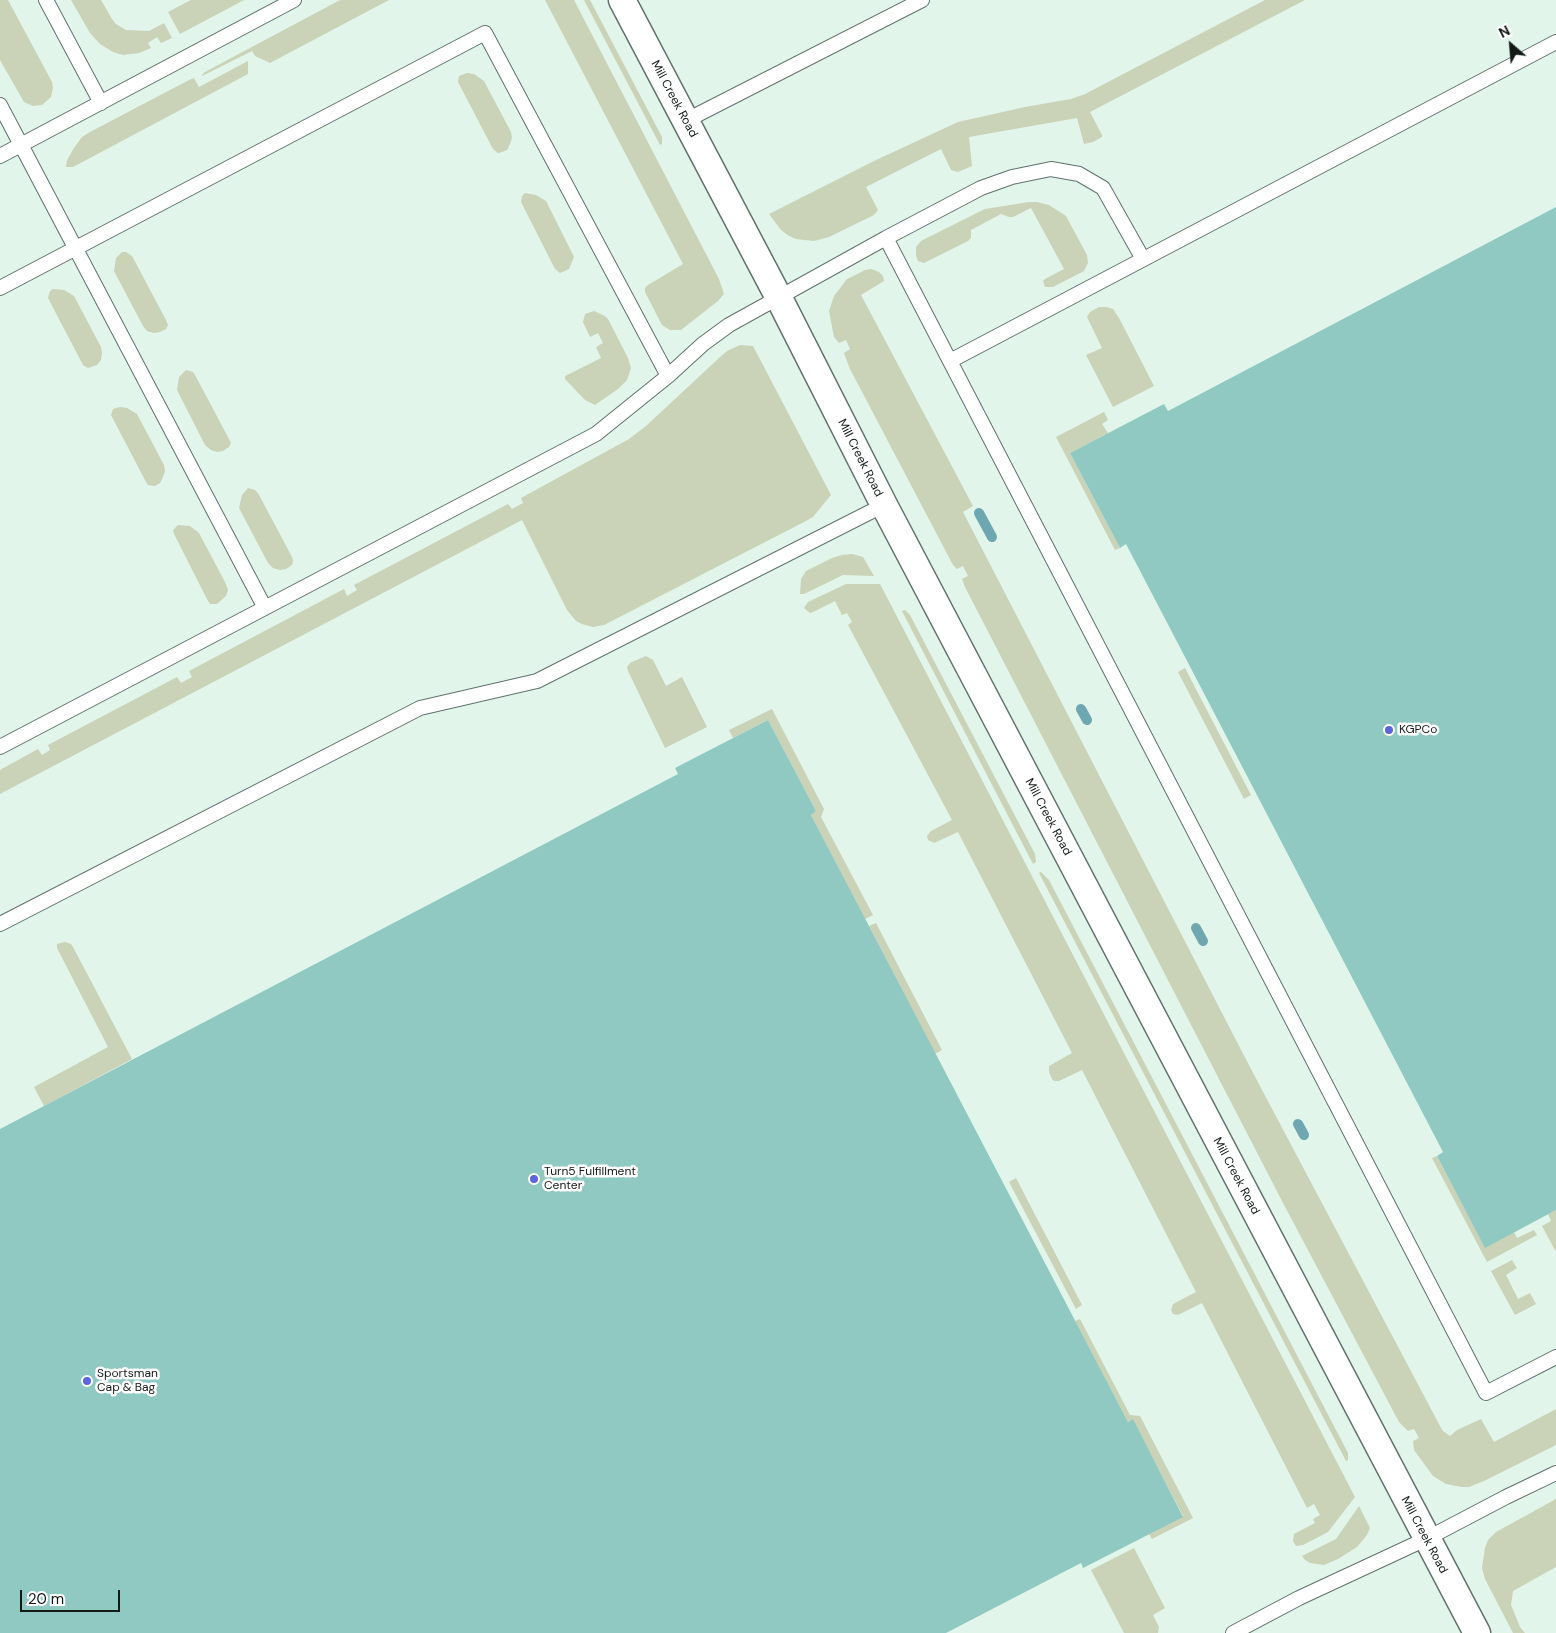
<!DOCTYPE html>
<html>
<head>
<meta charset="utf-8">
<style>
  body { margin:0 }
  #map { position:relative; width:1556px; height:1633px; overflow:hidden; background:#e1f5eb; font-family:"DM Sans",sans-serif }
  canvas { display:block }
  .north { position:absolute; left:1486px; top:20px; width:50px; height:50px; -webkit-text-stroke:4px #fff; paint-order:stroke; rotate:333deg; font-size:14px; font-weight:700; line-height:20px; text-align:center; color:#121916 }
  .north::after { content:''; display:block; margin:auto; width:18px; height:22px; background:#121916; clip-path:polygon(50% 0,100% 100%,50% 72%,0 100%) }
  .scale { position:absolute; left:20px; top:1590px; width:100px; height:22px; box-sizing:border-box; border:2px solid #121916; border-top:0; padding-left:6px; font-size:15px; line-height:18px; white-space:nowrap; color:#121916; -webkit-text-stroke:4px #fff; paint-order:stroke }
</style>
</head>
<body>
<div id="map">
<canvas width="1556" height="1633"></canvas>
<div class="north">N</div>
<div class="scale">20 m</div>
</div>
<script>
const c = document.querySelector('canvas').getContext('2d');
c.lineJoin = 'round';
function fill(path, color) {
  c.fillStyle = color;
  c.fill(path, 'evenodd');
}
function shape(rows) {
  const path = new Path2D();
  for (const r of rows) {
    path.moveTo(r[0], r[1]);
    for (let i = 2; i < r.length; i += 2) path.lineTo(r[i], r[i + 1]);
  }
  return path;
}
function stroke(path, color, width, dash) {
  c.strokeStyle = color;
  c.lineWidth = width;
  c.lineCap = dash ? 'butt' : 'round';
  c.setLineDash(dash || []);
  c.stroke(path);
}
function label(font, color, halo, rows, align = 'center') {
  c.font = font + ' "DM Sans",sans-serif';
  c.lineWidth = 5;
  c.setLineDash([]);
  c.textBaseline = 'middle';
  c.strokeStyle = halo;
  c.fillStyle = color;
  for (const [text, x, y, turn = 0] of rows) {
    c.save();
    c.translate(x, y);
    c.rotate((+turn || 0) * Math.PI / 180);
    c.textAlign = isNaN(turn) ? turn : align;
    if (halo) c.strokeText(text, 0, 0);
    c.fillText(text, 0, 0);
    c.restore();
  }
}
const green = shape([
  [0,0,8,0,52,82,53,88,51,97,42,105,33,106,24,102,0,60],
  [71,0,101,0,112,19,116,24,126,30,149,31,164,23,172,38,161,43,157,37,148,43,151,48,139,53,123,55,113,52,100,44,90,33],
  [191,0,244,0,180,34,168,12],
  [340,0,389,0,270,63,255,56,252,51,202,76,202,75,205,72],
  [545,0,574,0,719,279,724,294,718,301,681,330,670,330,662,325,645,292,645,288,648,285,683,264],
  [584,0,590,0,662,137,662,144,660,145],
  [1265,0,1305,0,1090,112,1102,135,1102,137,1093,142,1084,144,1077,118,969,137,972,166,958,172,951,170,941,149,866,187,878,210,874,215,829,237,814,241,796,239,789,236,781,230,769,214,874,161,958,122,1025,107,1071,99,1085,94],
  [248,61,248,74,73,167,66,167,67,160,74,148,82,137,90,132,189,80,194,78,199,87],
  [467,73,474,74,484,81,511,132,512,138,510,144,507,150,502,152,498,153,493,149,458,82,459,76],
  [525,193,536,195,546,201,574,257,569,269,565,271,560,273,555,269,521,202,522,196],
  [1029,202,1037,202,1049,205,1066,216,1087,255,1088,263,1084,271,1053,287,1045,287,1043,281,1045,279,1064,269,1031,208,1013,217,1009,217,1001,214,971,230,971,238,968,241,924,263,918,261,916,256,916,247,921,241,985,209],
  [122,252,126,252,132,256,166,320,168,325,166,329,160,332,154,333,147,331,143,326,114,271,116,258],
  [871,269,879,272,883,276,884,281,861,295,973,506,963,512,1252,1071,1440,1426,1443,1431,1450,1436,1457,1430,1481,1419,1494,1442,1556,1409,1556,1445,1484,1481,1469,1487,1462,1487,1446,1484,1433,1476,1414,1450,1413,1441,1419,1438,1414,1429,1408,1431,1399,1422,1282,1201,965,587,962,579,968,576,963,566,957,569,953,565,850,369,844,353,850,349,846,340,839,343,834,337,829,311,834,296,847,279,865,270],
  [53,289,64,290,74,296,101,347,102,353,101,360,97,365,88,368,83,365,48,298,50,291],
  [1099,307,1106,307,1113,309,1119,318,1154,386,1113,407,1086,355,1102,348,1087,317,1090,312],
  [594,311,605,316,608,319,628,358,631,368,627,380,618,389,595,405,585,400,565,379,565,376,601,358,596,347,603,343,598,333,590,337,583,322,585,314],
  [740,345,753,346,831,495,813,517,804,522,604,625,593,627,582,624,576,621,567,610,522,520,0,794,0,770,38,749,42,755,50,750,48,745,177,677,181,683,192,677,189,671,344,589,347,596,357,590,354,585,508,504,512,509,523,503,521,498,629,439,646,426,719,358,727,351],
  [186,370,193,372,195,375,229,439,231,443,229,447,223,451,217,452,211,450,205,445,177,390,179,377],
  [120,407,127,408,137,414,164,465,165,471,163,477,160,483,155,486,148,485,146,482,111,415,113,409],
  [1104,412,1108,420,1102,424,1108,433,1070,453,1120,548,1115,550,1056,437],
  [248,488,255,490,258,493,292,557,293,561,292,565,286,569,280,570,273,568,268,563,239,508,242,495],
  [178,525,190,526,199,533,226,584,228,590,226,596,217,604,210,604,208,601,174,534,173,530],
  [852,554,863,557,874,576,843,575,804,594,800,594,801,579,806,571,832,558,842,555],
  [846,584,880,584,1355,1497,1328,1532,1303,1545,1296,1546,1293,1541,1294,1534,1315,1523,1313,1519,1320,1515,1314,1504,1307,1508,1202,1303,1178,1315,1173,1314,1171,1310,1173,1304,1196,1292,1082,1070,1059,1081,1054,1081,1052,1079,1049,1072,1049,1066,1072,1053,958,832,934,843,928,840,927,836,931,831,952,820,848,625,852,622,847,613,842,615,835,601,813,612,810,613,804,608,808,602],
  [905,610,910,615,1035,854,1036,862,1033,864,902,611],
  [646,656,653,660,666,686,682,677,707,727,665,748,628,671,627,667,630,663],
  [1185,668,1251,795,1244,799,1178,672],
  [772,709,824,809,821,817,873,915,865,919,811,815,816,811,768,720,733,738,729,730],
  [1041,872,1049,880,1348,1453,1348,1460,1346,1461,1039,873],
  [876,923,942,1050,935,1054,869,926],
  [65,942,71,944,73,947,132,1059,44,1106,34,1087,108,1047,57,948,57,944],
  [1437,1156,1485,1247,1514,1232,1517,1238,1534,1230,1537,1235,1487,1262,1432,1158],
  [1016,1178,1082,1305,1076,1309,1009,1182],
  [1556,1210,1556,1252,1542,1226,1551,1221,1548,1214],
  [1512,1260,1517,1268,1506,1275,1518,1299,1530,1293,1536,1304,1515,1315,1491,1271],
  [1080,1319,1130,1415,1140,1416,1193,1518,1152,1539,1149,1534,1183,1516,1133,1420,1128,1422,1075,1321],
  [1556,1499,1556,1567,1513,1591,1511,1605,1520,1627,1525,1633,1513,1633,1485,1579,1482,1568,1485,1548,1488,1540,1496,1532],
  [1359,1506,1370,1528,1367,1535,1357,1547,1338,1559,1324,1565,1310,1563,1305,1560,1302,1556,1336,1539],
  [1134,1548,1165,1608,1153,1615,1159,1627,1158,1633,1124,1633,1091,1570]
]);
const stream = shape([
  [979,513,992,537],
  [1081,709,1087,720],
  [1196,928,1203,941],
  [1298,1124,1304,1135]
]);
const building = shape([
  [1556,207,1556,1210,1485,1248,1437,1156,1443,1152,1185,657,1126,544,1120,548,1070,453,1164,404,1168,411],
  [768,720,816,811,811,815,1128,1422,1133,1419,1183,1517,1083,1568,1081,1563,946,1633,0,1633,0,1129,678,774,675,768]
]);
const lane = shape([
  [46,0,101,103],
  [0,105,265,608],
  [685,121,922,0],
  [0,156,294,0],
  [886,238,981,188,1012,177,1051,169,1079,174,1103,188,1143,259],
  [0,288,485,33,668,376],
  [950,361,1556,42],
  [0,747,596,434,668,376,703,344,729,325,886,238,1486,1393,1556,1357],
  [0,924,420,708,537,681,884,505],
  [1233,1633,1299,1598,1426,1539,1506,1497,1556,1473]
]);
const street = shape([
  [622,0,779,298,884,505,1477,1633]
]);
const markers = [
  [1389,730,5,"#5966dd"],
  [534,1179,5,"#5966dd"],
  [87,1381,5,"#5966dd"]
];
const streetNames = [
  ["Mill Creek Road",674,99,62],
  ["Mill Creek Road",860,458,63],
  ["Mill Creek Road",1048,817,62],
  ["Mill Creek Road",1236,1176,62],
  ["Mill Creek Road",1424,1535,62]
];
const poiNames = [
  ["KGPCo",1399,730],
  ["Turn5 Fulfillment",544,1172],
  ["Center",544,1186],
  ["Sportsman",97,1374],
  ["Cap & Bag",97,1388]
];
fill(green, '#cad2b7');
stroke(stream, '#6fa7b0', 10);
fill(building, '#90c9c2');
stroke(lane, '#61726a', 16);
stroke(street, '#61726a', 29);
stroke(lane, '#fff', 14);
stroke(street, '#fff', 26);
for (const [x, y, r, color] of markers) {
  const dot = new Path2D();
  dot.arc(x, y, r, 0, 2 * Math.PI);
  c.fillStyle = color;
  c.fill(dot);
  stroke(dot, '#fff', 2);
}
label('12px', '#121916', '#fff', streetNames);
label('12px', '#121916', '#fff', poiNames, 'left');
</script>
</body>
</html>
